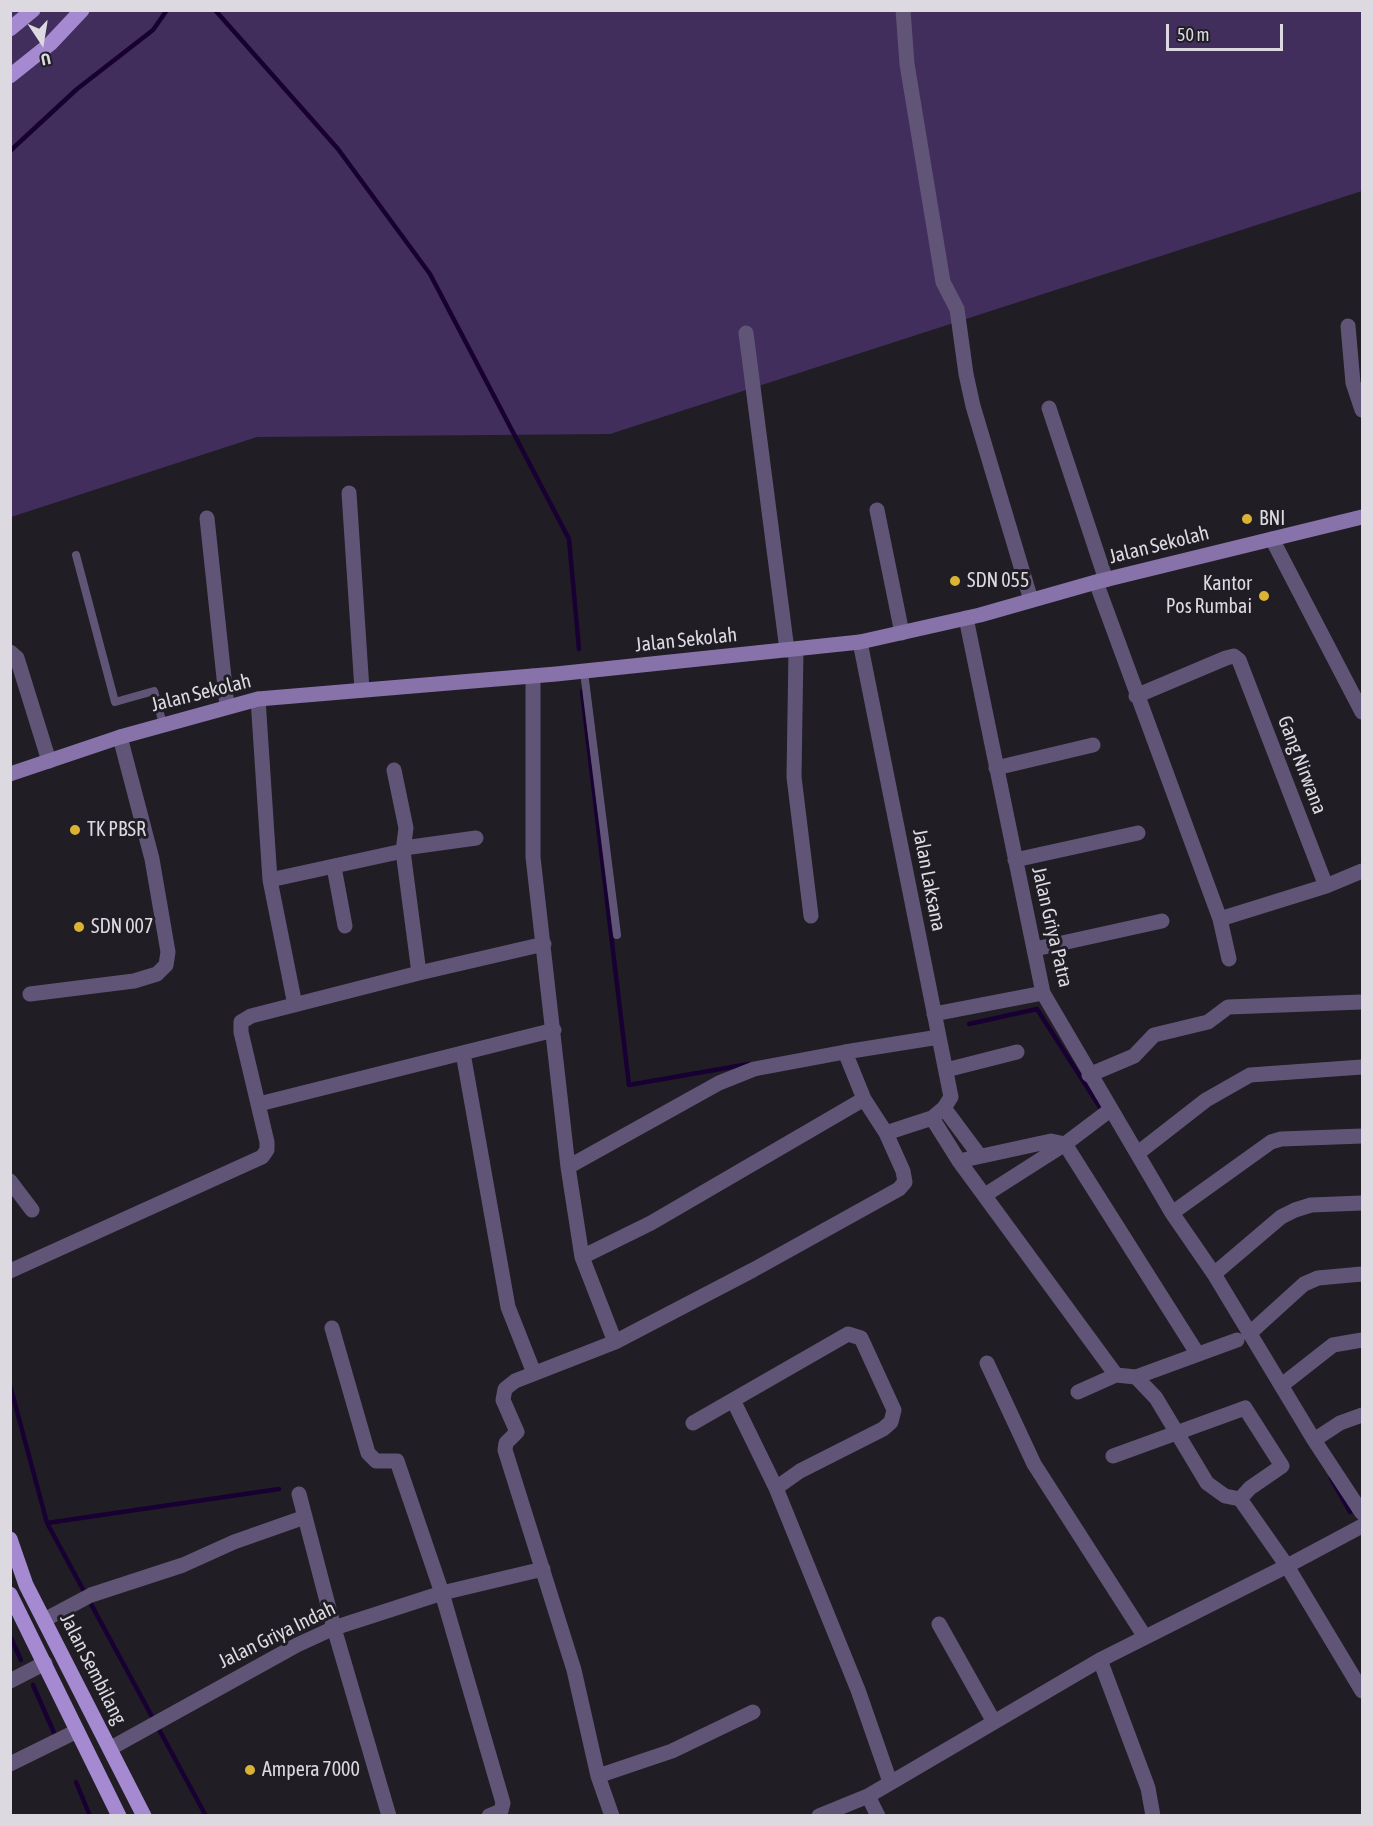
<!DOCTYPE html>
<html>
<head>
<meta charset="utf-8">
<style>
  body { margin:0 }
  #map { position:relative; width:1373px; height:1826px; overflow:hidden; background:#201d25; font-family:"Asap Condensed",sans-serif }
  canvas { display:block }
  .frame { position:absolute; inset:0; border:12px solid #dcdae0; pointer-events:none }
  .north { position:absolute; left:12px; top:12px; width:60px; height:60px; -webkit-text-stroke:4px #201d25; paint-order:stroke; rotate:168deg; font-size:16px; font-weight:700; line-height:24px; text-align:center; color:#dcdae0 }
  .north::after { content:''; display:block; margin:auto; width:21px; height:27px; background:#dcdae0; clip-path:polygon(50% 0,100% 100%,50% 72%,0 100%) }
  .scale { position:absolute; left:1166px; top:24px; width:117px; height:27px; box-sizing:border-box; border:3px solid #dcdae0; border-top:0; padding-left:8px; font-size:18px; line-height:21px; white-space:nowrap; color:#dcdae0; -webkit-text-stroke:4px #201d25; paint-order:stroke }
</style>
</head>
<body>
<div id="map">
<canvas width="1373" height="1826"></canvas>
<div class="frame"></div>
<div class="north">U</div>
<div class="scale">50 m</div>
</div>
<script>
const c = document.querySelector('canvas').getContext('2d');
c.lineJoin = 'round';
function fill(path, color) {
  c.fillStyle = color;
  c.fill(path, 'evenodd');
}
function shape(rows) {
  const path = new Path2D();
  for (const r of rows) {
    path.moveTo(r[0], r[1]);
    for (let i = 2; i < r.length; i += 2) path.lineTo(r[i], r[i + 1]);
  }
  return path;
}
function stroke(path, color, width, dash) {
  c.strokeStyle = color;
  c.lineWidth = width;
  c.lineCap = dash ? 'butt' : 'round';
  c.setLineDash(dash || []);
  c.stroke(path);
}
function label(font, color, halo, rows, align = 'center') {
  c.font = font + ' "Asap Condensed",sans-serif';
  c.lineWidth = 6;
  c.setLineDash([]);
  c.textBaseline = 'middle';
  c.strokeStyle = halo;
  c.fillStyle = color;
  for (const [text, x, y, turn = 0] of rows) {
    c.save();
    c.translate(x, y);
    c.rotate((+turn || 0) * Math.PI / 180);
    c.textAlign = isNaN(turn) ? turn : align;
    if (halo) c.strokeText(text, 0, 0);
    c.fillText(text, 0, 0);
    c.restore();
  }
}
const green = shape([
  [10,11,1362,11,1362,191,610,434,257,437,11,517]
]);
const stream = shape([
  [215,10,338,149,430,274,569,539,579,649],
  [10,151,77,89,153,30,167,10],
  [582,691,629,1085,749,1064],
  [969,1024,1037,1009,1103,1112],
  [10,1385,47,1523,206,1816],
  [1331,1478,1350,1512],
  [47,1523,279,1489],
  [10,1636,21,1660],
  [33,1685,55,1735],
  [76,1782,90,1816]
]);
const lane = shape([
  [76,555,115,702,154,691,163,724],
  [584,672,617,935]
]);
const street = shape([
  [903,10,907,64,943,282,957,309,966,374,973,406,1031,600],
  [1348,326,1353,383,1362,410],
  [746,333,787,650],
  [1049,408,1106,580],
  [349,493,362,690],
  [877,510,902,633],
  [207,518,227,706],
  [1272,539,1362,712],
  [1096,582,1220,919,1229,959],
  [966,618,1043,993,1172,1213,1214,1274,1314,1440,1362,1513],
  [860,642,951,1097,944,1108,932,1118,886,1133],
  [796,650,794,777,811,916],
  [10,652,17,658,49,761],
  [533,676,533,857,568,1167,582,1257,615,1342],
  [1136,696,1226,658,1234,656,1239,660,1326,886],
  [258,699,270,880,295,1005],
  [996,768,1093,745],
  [404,848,476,838],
  [403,851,419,973],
  [1015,860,1138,833],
  [334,867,345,926],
  [270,880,403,851,406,828,394,770],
  [1220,919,1326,886,1362,871],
  [1035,949,1162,921],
  [30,994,134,981,157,974,166,965,168,952,152,859,120,737],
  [934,1014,1043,993],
  [845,1052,939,1037],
  [463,1053,508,1307,534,1373],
  [946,1070,1017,1052],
  [1089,1075,1134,1056,1154,1035,1208,1022,1228,1007,1362,1002],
  [259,1104,554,1030],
  [944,1108,979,1155],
  [932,1118,959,1161,1116,1375],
  [1138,1153,1206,1100,1250,1075,1362,1067],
  [959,1161,1051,1141,1065,1144,1197,1353],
  [568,1167,719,1083,754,1069,845,1052,864,1099,886,1133,903,1171,905,1182,899,1189,753,1270,615,1342,515,1381,505,1389,503,1400,517,1432,506,1443,505,1450,574,1670,598,1776,612,1816],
  [10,1181,32,1210],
  [985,1195,1065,1144,1110,1110],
  [1172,1213,1271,1142,1281,1139,1362,1136],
  [582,1257,651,1223,864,1099],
  [10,1271,262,1157,267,1150,267,1142,241,1032,241,1022,251,1016,419,973,544,944],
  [1214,1274,1281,1217,1295,1210,1311,1205,1362,1203],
  [332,1328,368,1453,376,1461,397,1461,442,1593,503,1803,501,1811,489,1816],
  [1250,1333,1304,1284,1318,1278,1362,1274],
  [987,1363,1034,1464,1145,1637],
  [1136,1377,1156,1398,1207,1483,1225,1496,1240,1499,1287,1566,1362,1526],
  [1282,1385,1333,1345,1362,1340],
  [1078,1392,1116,1375,1136,1377,1237,1340],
  [733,1400,776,1488],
  [693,1423,848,1334,861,1338,894,1410,891,1422,883,1429,800,1471,776,1488,858,1690,890,1782],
  [1314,1440,1340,1423,1362,1415],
  [1113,1456,1245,1408,1282,1466,1250,1488,1240,1499],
  [299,1494,334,1628,389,1816],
  [44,1620,91,1595,183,1565,234,1542,305,1517],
  [939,1624,994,1722],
  [1100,1660,1148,1788,1153,1816],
  [10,1681,45,1663],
  [111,1748,297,1645,334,1628,442,1593,543,1569],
  [10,1764,77,1731],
  [598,1776,672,1751,753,1712],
  [868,1796,878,1816],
  [819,1816,868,1796,1100,1660,1287,1566,1362,1691]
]);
const secondary = shape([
  [10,774,120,737,258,699,556,674,860,642,980,615,1096,582,1362,517]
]);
const primary = shape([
  [10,29,33,10],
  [10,76,50,44,82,10],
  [10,1539,26,1585,144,1816],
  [10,1594,119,1816]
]);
const markers = [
  [1247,519,6,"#dab334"],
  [955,581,6,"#dab334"],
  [1264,596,6,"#dab334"],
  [75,830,6,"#dab334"],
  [79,927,6,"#dab334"],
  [250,1770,6,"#dab334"]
];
const poiNames = [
  ["BNI",1259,519],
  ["SDN 055",967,581],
  ["Kantor",1252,584,"right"],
  ["Pos Rumbai",1252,607,"right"],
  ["TK PBSR",87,830],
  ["SDN 007",91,927],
  ["Ampera 7000",262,1770]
];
const streetNames = [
  ["Jalan Sekolah",1159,545,-14],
  ["Jalan Sekolah",686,640,-6],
  ["Jalan Sekolah",201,693,-14],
  ["Gang Nirwana",1302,765,69],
  ["Jalan Laksana",929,880,79],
  ["Jalan Griya Patra",1052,927,77],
  ["Jalan Griya Indah",277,1635,-26],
  ["Jalan Sembilang",93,1669,63]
];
fill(green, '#412e5c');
stroke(stream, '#180032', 4.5);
stroke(lane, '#615577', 8);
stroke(street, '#615577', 15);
stroke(secondary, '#8773aa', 15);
stroke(primary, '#a58ad1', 15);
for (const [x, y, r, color] of markers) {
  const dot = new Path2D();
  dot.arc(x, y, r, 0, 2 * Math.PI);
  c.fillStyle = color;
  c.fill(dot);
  stroke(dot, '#201d25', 2);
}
label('20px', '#dcdae0', '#201d25', poiNames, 'left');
label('20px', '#dcdae0', '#201d25', streetNames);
</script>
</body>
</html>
